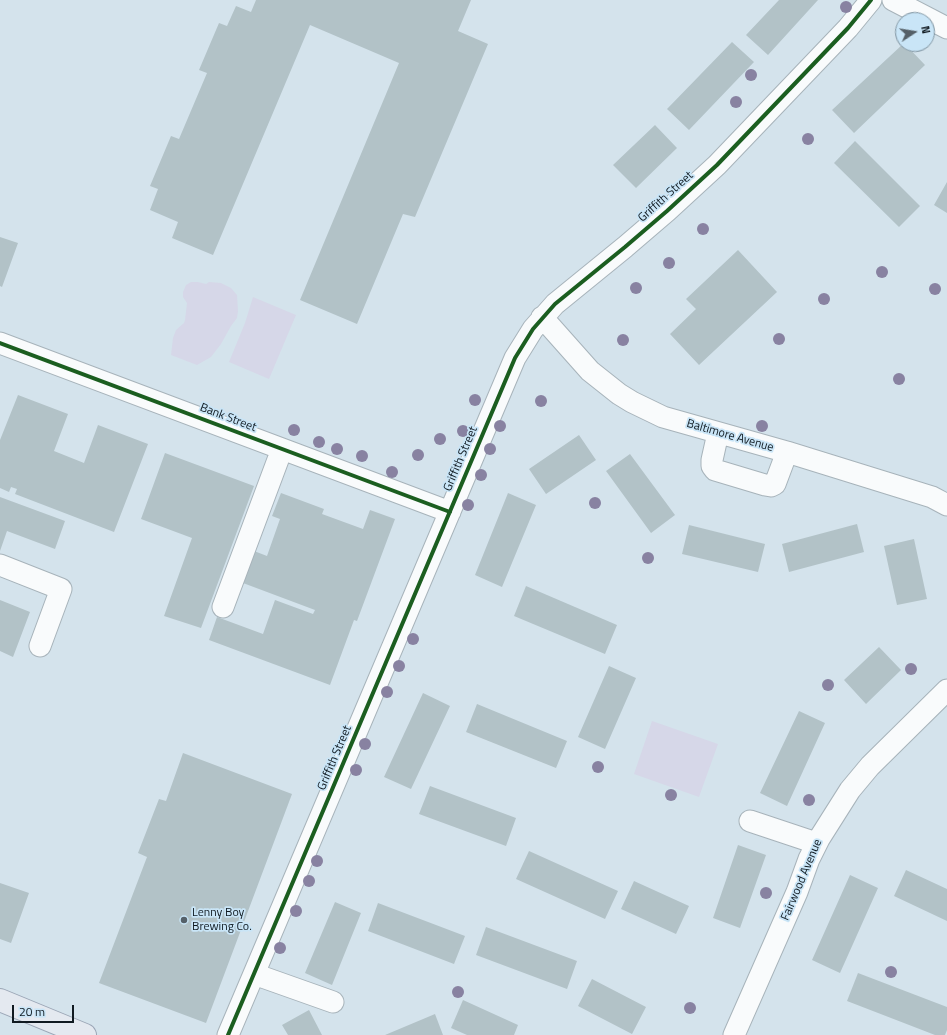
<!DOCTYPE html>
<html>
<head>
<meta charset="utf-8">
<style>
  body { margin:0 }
  #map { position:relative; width:947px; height:1035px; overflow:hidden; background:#d4e3ec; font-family:"Titillium Web",sans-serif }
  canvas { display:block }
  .north { position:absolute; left:895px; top:12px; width:40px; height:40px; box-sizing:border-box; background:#c9e5f7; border:1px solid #7f94a1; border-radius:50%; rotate:78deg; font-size:11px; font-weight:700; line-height:16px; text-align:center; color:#101a21 }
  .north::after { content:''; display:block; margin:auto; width:14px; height:18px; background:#556068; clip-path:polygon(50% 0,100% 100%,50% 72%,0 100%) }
  .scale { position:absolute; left:12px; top:1005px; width:62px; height:18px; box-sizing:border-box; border:2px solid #101a21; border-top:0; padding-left:5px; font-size:12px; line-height:14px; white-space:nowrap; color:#101a21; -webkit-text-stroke:3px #c9e5f7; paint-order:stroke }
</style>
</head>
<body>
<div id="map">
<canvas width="947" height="1035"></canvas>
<div class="north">N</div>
<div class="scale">20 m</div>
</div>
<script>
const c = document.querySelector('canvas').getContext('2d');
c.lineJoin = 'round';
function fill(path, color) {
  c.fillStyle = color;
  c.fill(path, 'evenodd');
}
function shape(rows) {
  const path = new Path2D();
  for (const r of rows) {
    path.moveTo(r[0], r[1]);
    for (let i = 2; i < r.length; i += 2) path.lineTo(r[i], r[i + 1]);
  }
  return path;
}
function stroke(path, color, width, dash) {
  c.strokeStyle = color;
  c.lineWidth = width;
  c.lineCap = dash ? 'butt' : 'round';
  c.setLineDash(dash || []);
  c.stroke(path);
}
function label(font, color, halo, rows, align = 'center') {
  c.font = font + ' "Titillium Web",sans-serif';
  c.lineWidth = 3.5;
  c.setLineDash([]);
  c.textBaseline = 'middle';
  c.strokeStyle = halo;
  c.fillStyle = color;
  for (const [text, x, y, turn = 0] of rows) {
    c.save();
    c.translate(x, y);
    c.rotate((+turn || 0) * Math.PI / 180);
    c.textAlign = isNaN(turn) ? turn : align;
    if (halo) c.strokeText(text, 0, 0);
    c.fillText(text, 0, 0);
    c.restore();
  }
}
const green = shape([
  [191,282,198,282,206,284,209,282,221,283,231,288,237,295,238,311,237,318,231,326,221,344,211,357,197,365,171,355,173,338,176,330,184,323,185,320,187,303,183,297,183,292,186,285],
  [253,297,296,315,269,379,229,362,245,323],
  [652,721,718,744,699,797,634,774]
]);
const building = shape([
  [256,0,471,0,458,31,488,44,415,217,403,214,357,324,300,300,399,63,310,25,213,255,172,238,178,222,150,210,158,189,150,186,171,136,179,139,207,73,199,70,219,23,227,26,236,6,251,12],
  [779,0,818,0,768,55,746,35],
  [732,42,754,62,689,130,667,109],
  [903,44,905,44,925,65,854,133,832,110],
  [655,125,677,148,636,188,613,165],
  [855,141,920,206,899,227,834,163],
  [947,182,947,213,934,205],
  [0,237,18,243,2,287,0,286],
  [738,250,777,292,699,365,670,334,696,309,686,299],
  [18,395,68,414,54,451,84,463,98,425,148,444,114,532,15,494,17,489,11,487,9,492,0,488,0,440],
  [579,435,596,460,546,494,529,469],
  [165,453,254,486,201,628,164,616,192,538,141,519],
  [630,454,675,515,651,533,606,471],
  [281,493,324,509,322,514,363,529,370,510,395,519,357,621,354,620,330,685,209,640,217,617,263,634,275,600,313,614,315,610,243,583,254,551,267,556,280,519,272,516],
  [508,493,536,505,502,587,475,575],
  [0,497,65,521,55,549,7,531,0,551],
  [857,524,864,552,789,572,782,544],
  [689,525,765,544,758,572,682,554],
  [914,539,927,599,897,605,884,546],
  [526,586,617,625,605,654,514,616],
  [0,600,30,612,13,657,0,651],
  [879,647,901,670,866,704,844,680],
  [609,666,636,678,605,749,578,737],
  [423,693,450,706,411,789,384,777],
  [477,704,567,741,556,768,466,732],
  [799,711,825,723,787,806,760,793],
  [183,753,292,794,206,1023,99,983,147,857,138,853,159,799,166,801],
  [430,786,516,818,506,846,419,814],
  [738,845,766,855,740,928,713,918],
  [529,851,618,891,605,919,516,879],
  [906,870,947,889,947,921,894,896],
  [850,875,878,888,840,973,812,960],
  [634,881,689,906,676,934,621,909],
  [0,883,29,893,11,943,0,939],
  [335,902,361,913,332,985,305,973],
  [378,903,465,936,454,964,368,931],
  [486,927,577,961,567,989,476,955],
  [858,973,947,1007,947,1030,945,1035,935,1035,847,1001],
  [592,979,646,1007,632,1034,578,1006],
  [463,1000,518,1025,514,1035,467,1035,451,1028],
  [309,1010,322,1035,288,1035,282,1025],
  [435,1014,443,1035,385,1035]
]);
const minor = shape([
  [893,0,947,28],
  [542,317,590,371,619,394,632,402,663,417,787,452,932,497,947,505],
  [0,343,450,512],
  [718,433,712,460,712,466,715,470,765,485,771,486,775,484,787,452],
  [0,565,61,589,40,646],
  [223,607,282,449],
  [750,821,816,843],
  [254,974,333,1002],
  [228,1035,515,358,533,329,555,304,625,247,667,211,717,165,848,28,871,0],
  [734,1035,797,892,809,859,819,839,850,790,870,766,947,690]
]);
const major = shape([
  [0,1000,85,1035]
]);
const cycleway = shape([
  [0,343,450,512],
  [228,1035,515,358,533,329,555,304,625,247,667,211,717,165,848,28,871,0]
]);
const trees = [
  [846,7],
  [751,75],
  [736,102],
  [808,139],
  [703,229],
  [669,263],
  [882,272],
  [636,288],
  [935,289],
  [824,299],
  [779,339],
  [623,340],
  [899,379],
  [475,400],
  [541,401],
  [500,426],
  [762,426],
  [294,430],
  [463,431],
  [440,439],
  [319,442],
  [337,449],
  [490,449],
  [418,455],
  [362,456],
  [392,472],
  [481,475],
  [595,503],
  [468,505],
  [648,558],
  [413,639],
  [399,666],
  [911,669],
  [828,685],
  [387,692],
  [365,744],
  [598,767],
  [356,770],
  [671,795],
  [809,800],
  [317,861],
  [309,881],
  [766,893],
  [296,911],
  [280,948],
  [891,972],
  [458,992],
  [690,1008]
];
const markers = [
  [184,920,4,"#556068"]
];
const streetNames = [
  ["Griffith Street",666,197,-42],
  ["Bank Street",228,418,21],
  ["Baltimore Avenue",730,436,16],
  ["Griffith Street",461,459,-67],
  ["Griffith Street",335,758,-67],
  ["Fairwood Avenue",802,880,-67]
];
const poiNames = [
  ["Lenny Boy",192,913],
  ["Brewing Co.",192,927]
];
fill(green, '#d6d7e8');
fill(building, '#b2c2c7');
stroke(minor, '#a7b3ba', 23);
stroke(major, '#9ba6b6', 24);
stroke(minor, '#f9fbfc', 21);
stroke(major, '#e4e9f0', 22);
stroke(cycleway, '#1b5e20', 4);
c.fillStyle = '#8882a1';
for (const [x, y] of trees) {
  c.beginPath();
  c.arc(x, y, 6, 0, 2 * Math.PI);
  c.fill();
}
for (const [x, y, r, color] of markers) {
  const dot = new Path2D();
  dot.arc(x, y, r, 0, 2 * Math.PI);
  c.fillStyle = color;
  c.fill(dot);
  stroke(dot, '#c9e5f7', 1.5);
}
label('12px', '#101a21', '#c9e5f7', streetNames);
label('12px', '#101a21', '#c9e5f7', poiNames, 'left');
</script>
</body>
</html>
